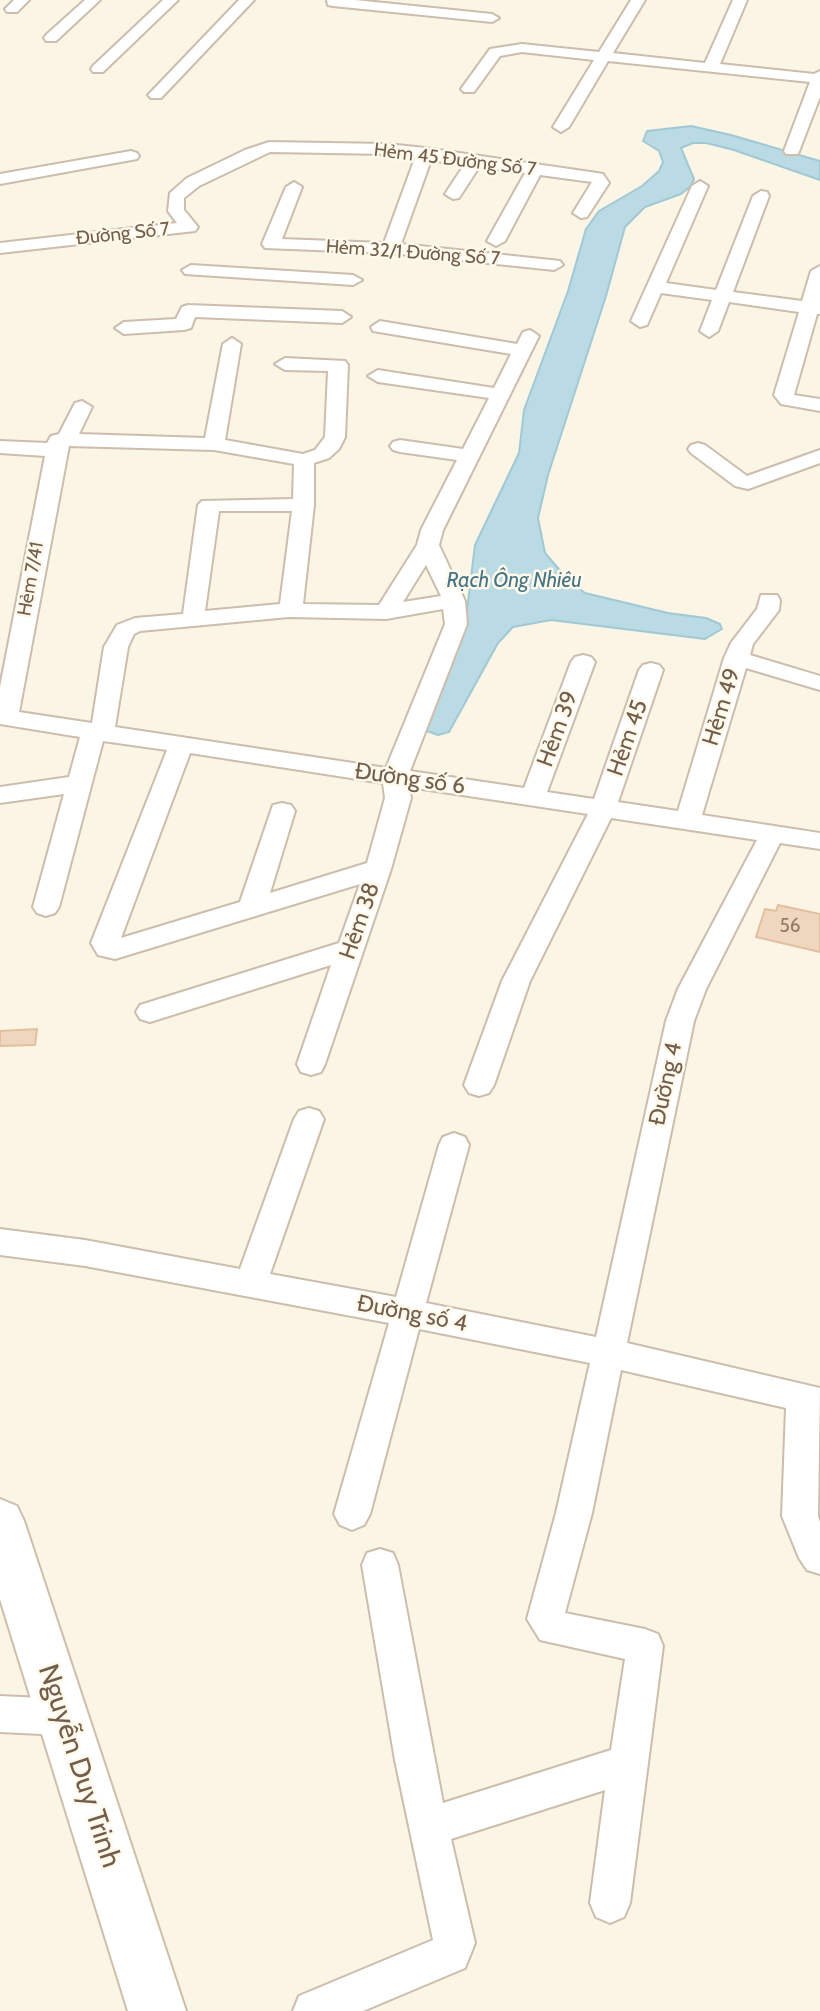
<!DOCTYPE html>
<html>
<head>
<meta charset="utf-8">
<style>
  body { margin:0 }
  canvas { display:block; background:#fbf5e5 }
</style>
</head>
<body>
<canvas width="820" height="2011"></canvas>
<script>
const c = document.querySelector('canvas').getContext('2d');
c.lineJoin = 'round';
function fill(path, color) {
  c.fillStyle = color;
  c.fill(path, 'evenodd');
}
function shape(rows) {
  const path = new Path2D();
  for (const r of rows) {
    path.moveTo(r[0], r[1]);
    for (let i = 2; i < r.length; i += 2) path.lineTo(r[i], r[i + 1]);
  }
  return path;
}
function stroke(path, color, width, dash) {
  c.strokeStyle = color;
  c.lineWidth = width;
  c.lineCap = dash ? 'butt' : 'round';
  c.setLineDash(dash || []);
  c.stroke(path);
}
function label(font, color, halo, rows, align = 'center') {
  c.font = font + ' Cabin,sans-serif';
  c.lineWidth = 5;
  c.setLineDash([]);
  c.textBaseline = 'middle';
  c.strokeStyle = halo;
  c.fillStyle = color;
  for (const [text, x, y, turn = 0] of rows) {
    c.save();
    c.translate(x, y);
    c.rotate((+turn || 0) * Math.PI / 180);
    c.textAlign = isNaN(turn) ? turn : align;
    if (halo) c.strokeText(text, 0, 0);
    c.fillText(text, 0, 0);
    c.restore();
  }
}
const water = shape([
  [691,126,731,135,820,161,820,180,734,150,706,143,693,143,681,148,694,179,691,186,681,194,645,207,625,227,606,296,548,475,538,518,545,553,569,581,585,593,668,613,706,618,720,624,722,629,705,639,551,620,513,627,498,643,449,732,438,735,421,729,448,667,467,610,475,545,519,453,524,410,568,291,586,229,599,211,642,186,659,171,663,162,659,151,643,141,647,131,691,126]
]);
const building = shape([
  [778,905,820,914,820,952,756,937,765,909,776,911,778,905],
  [37,1029,35,1045,0,1046,0,1031,37,1029]
]);
const street = shape([
  [14,0,29,0,17,12,7,12,5,9,14,0],
  [85,0,100,0,56,41,46,41,44,38,46,35,85,0],
  [163,0,178,0,103,72,93,72,91,69,93,66,163,0],
  [239,0,254,0,161,98,151,98,148,95,151,92,239,0],
  [327,0,355,0,492,14,499,18,492,22,333,6,328,5,327,0],
  [631,0,645,0,613,53,705,63,733,0,747,0,720,64,814,74,820,71,820,97,798,154,786,154,784,151,810,82,608,61,569,127,561,132,553,127,594,60,522,52,500,56,474,92,464,92,461,89,490,49,522,44,599,52,631,0],
  [269,142,387,144,425,148,597,173,603,174,609,183,587,217,581,218,573,213,592,182,540,175,505,241,496,246,487,241,525,173,479,167,459,198,453,199,445,194,464,165,431,160,401,244,560,261,563,265,554,270,391,253,265,248,262,244,286,187,294,182,302,187,282,239,384,243,415,158,387,154,270,152,199,186,184,198,184,210,198,227,195,231,0,253,0,243,177,223,168,211,170,193,187,178,245,150,269,142],
  [131,151,137,153,139,156,137,159,0,184,0,174,131,151],
  [700,181,708,186,666,283,716,290,753,196,761,191,767,192,769,196,733,292,802,301,811,271,820,266,820,314,817,314,794,395,820,399,820,411,781,404,774,395,799,312,729,302,718,331,709,337,700,331,712,300,661,293,647,325,640,327,631,321,692,186,700,181],
  [191,265,353,275,362,280,353,285,185,274,182,270,191,265],
  [188,305,342,311,351,317,342,323,195,317,191,328,184,330,124,334,115,328,124,322,176,319,182,307,188,305],
  [380,321,517,344,523,332,530,330,539,336,443,530,439,545,465,601,467,624,410,771,524,788,571,662,575,657,583,655,591,657,595,662,547,792,594,799,639,670,643,665,651,663,659,665,663,670,618,802,678,811,724,658,731,643,757,609,761,595,777,595,780,600,779,610,753,644,750,655,820,676,820,690,746,668,702,815,820,833,820,849,780,843,706,989,694,1021,627,1343,820,1388,818,1516,820,1522,820,1574,807,1570,799,1558,782,1516,786,1408,621,1370,592,1513,565,1613,645,1629,658,1634,663,1646,630,1903,624,1917,610,1923,596,1917,590,1903,605,1790,451,1839,475,1943,465,1968,363,2011,293,2011,299,1996,433,1940,395,1760,362,1565,367,1553,380,1549,393,1553,398,1565,443,1803,611,1750,625,1659,540,1640,527,1619,556,1513,590,1363,419,1329,370,1514,364,1525,352,1530,340,1525,334,1514,389,1323,85,1266,0,1255,0,1229,85,1240,240,1269,294,1119,299,1111,309,1108,319,1111,324,1119,270,1274,396,1297,439,1145,443,1137,454,1133,465,1137,469,1145,426,1303,596,1337,666,1021,678,989,757,840,611,818,530,981,494,1085,489,1093,479,1096,469,1093,464,1085,502,981,588,814,409,787,411,798,391,869,325,1064,321,1072,311,1075,301,1072,297,1064,331,965,150,1022,140,1019,136,1012,140,1005,339,943,360,884,115,959,98,955,91,943,167,750,103,741,59,907,55,913,46,916,37,913,33,907,64,794,0,803,0,787,69,777,80,737,0,724,0,687,45,456,0,453,0,441,47,443,51,436,59,434,75,403,82,401,92,407,79,434,205,438,223,344,232,338,241,344,225,440,303,454,315,450,325,437,328,371,285,370,275,364,285,358,345,361,348,365,345,437,339,449,329,458,314,463,314,505,303,604,379,605,417,545,421,530,457,460,400,452,393,450,390,446,393,442,400,440,463,449,489,398,378,382,368,376,378,370,494,388,511,354,373,331,371,327,380,321],
  [69,446,214,450,294,464,293,499,202,501,198,505,183,614,135,618,117,625,104,647,92,723,19,712,69,446],
  [219,511,292,511,280,604,205,611,219,511],
  [426,565,441,596,403,602,426,565],
  [443,609,445,624,386,768,115,727,128,647,134,634,140,631,289,617,386,619,443,609],
  [190,753,383,783,385,798,367,863,270,893,295,811,291,805,282,803,273,805,240,902,121,938,190,753],
  [698,443,705,445,747,476,820,450,820,463,748,489,735,486,691,453,688,449,691,445,698,443],
  [0,1696,63,1699,76,1704,82,1717,76,1730,63,1735,0,1732,0,1696]
]);
const secondary = shape([
  [0,1499,17,1506,24,1521,186,2011,128,2011,0,1599,0,1499]
]);
const farStreetnames = [
  ["Hẻm 45 Đường Số 7",455,160,7],
  ["Đường Số 7",123,234,-6],
  ["Hẻm 32/1 Đường Số 7",413,253,4],
  ["Hẻm 7/41",31,579,-80]
];
const numberNames = [
  ["56",790,926]
];
const farWaternames = [
  ["Rạch Ông Nhiêu",514,581]
];
const streetNames = [
  ["Hẻm 49",722,707,-73],
  ["Hẻm 39",558,729,-70],
  ["Hẻm 45",628,738,-71],
  ["Đường số 6",410,779,8],
  ["Hẻm 38",360,921,-71],
  ["Đường 4",666,1084,-78],
  ["Đường số 4",412,1314,11]
];
const nearStreetnames = [
  ["Nguyễn Duy Trinh",79,1766,72]
];
fill(water, '#badae4');
stroke(water, '#a1c8d5', 2);
fill(building, '#efd6be');
stroke(building, '#e1bf9f', 2);
stroke(street, '#ccbdac', 4);
stroke(secondary, '#cfbea9', 4);
fill(street, '#fff');
fill(secondary, '#fff');
label('19px', '#735d4b', '#fef9eb', farStreetnames);
label('19px', '#927b68', null, numberNames);
label('italic 21px', '#467485', '#fef9eb', farWaternames);
label('23px', '#735d4b', '#fef9eb', streetNames);
label('28px', '#735d4b', '#fef9eb', nearStreetnames);
</script>
</body>
</html>
